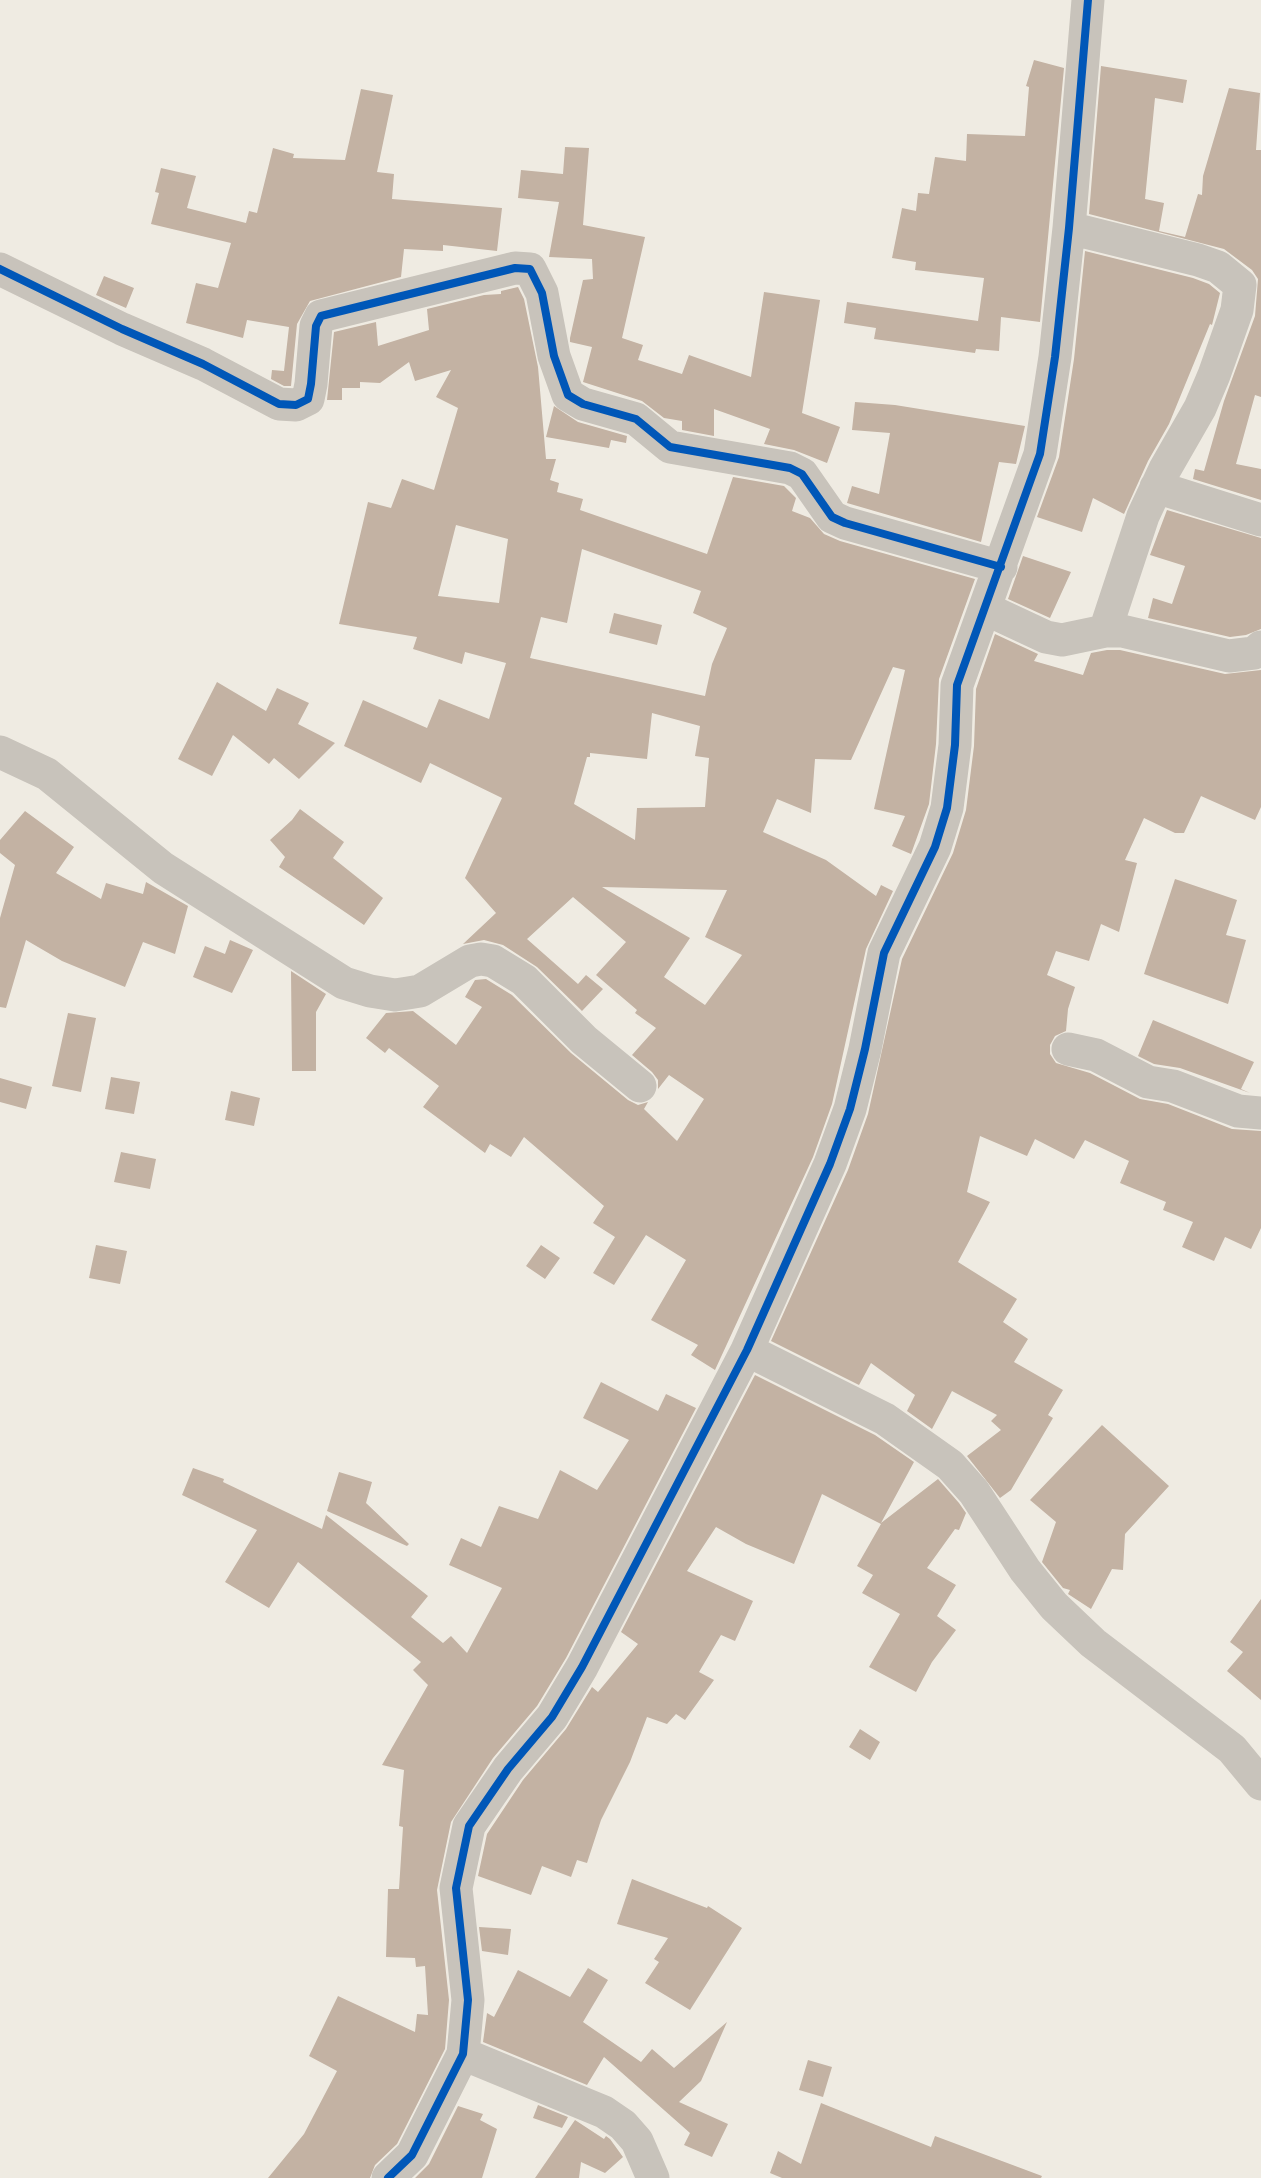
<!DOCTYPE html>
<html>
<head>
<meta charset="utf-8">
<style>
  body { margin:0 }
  canvas { display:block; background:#efebe2 }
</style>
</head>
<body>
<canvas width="1261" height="2178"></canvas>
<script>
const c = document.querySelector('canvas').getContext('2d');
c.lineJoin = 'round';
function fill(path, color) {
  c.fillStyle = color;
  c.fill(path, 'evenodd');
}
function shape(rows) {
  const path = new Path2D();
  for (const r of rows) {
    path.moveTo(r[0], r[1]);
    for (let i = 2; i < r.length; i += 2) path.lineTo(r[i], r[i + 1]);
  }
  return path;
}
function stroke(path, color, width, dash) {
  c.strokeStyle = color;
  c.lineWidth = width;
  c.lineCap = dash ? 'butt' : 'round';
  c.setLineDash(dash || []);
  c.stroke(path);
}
const building = shape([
  [1034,60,1064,68,1040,322,1001,317,999,351,976,349,975,353,874,339,876,328,844,323,847,302,978,321,984,278,915,270,916,262,892,258,902,208,916,211,918,193,929,194,935,157,966,161,967,134,1025,136,1029,87,1026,86],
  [1101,66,1187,80,1183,103,1155,98,1145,199,1164,203,1159,231,1185,237,1198,194,1202,195,1203,176,1229,88,1260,93,1256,150,1261,150,1261,397,1255,395,1236,464,1261,469,1261,500,1193,479,1195,469,1204,471,1224,401,1255,316,1258,279,1252,270,1224,249,1089,214],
  [361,89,393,95,377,172,394,174,392,199,502,208,497,251,443,245,443,251,404,249,401,277,310,301,297,324,291,386,284,386,271,379,272,370,284,371,289,327,247,320,243,338,186,323,196,283,218,288,231,243,151,224,159,193,155,192,161,168,196,176,187,208,246,223,249,211,257,213,273,148,294,154,293,158,345,160],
  [565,147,589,148,583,225,645,237,622,338,643,345,638,360,682,374,689,355,751,377,764,292,820,300,802,413,840,427,827,463,794,450,764,444,770,429,714,409,714,436,682,430,682,421,664,418,642,401,583,382,592,347,570,342,570,338,583,280,593,279,592,259,549,257,559,202,518,198,521,170,563,174],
  [1085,251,1193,278,1209,284,1220,293,1212,325,1210,324,1169,424,1148,461,1124,514,1093,498,1082,532,1037,517,1059,457,1074,359],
  [104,276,134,288,126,308,96,295],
  [518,287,524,299,538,367,546,459,556,459,550,480,559,483,557,492,583,499,580,510,707,554,733,477,784,486,796,498,792,511,810,518,824,534,840,541,975,579,939,679,936,744,929,804,911,854,892,846,905,816,874,809,905,670,893,667,851,760,815,759,811,813,777,799,763,832,826,860,876,896,881,885,893,891,866,949,832,1104,813,1157,715,1370,691,1355,698,1345,651,1320,686,1260,646,1235,614,1285,593,1273,615,1237,593,1223,604,1206,524,1137,511,1157,490,1144,485,1153,423,1107,439,1086,389,1048,385,1053,366,1038,386,1013,413,1011,456,1045,482,1007,465,997,475,980,486,979,512,995,571,1053,628,1100,638,1105,648,1102,644,1109,677,1141,704,1099,669,1075,658,1089,658,1080,652,1072,632,1055,656,1028,635,1013,637,1010,596,975,626,942,573,897,527,939,578,984,586,975,603,989,582,1011,537,967,503,945,484,940,463,944,496,913,465,878,502,798,430,763,421,783,344,746,363,700,427,728,439,699,489,719,506,663,465,652,462,664,413,649,417,637,339,624,368,502,391,508,402,479,434,490,458,408,436,397,451,370,415,381,409,362,380,383,360,382,360,388,342,388,342,400,327,400,334,332,376,322,378,346,429,330,427,309,484,295,501,294,501,291],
  [456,525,508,539,499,603,438,596],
  [582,549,701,591,693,613,727,628,712,664,705,696,530,658,541,617,567,623],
  [652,713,700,726,695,756,709,758,705,807,637,808,635,840,574,804,587,757,590,757,590,753,647,759],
  [602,887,727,890,705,937,742,955,705,1005,664,977,690,938],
  [855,402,895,405,1025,426,1016,464,999,462,981,542,847,503,852,486,879,494,890,433,852,430],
  [554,406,578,422,627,436,626,443,611,440,609,448,546,437],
  [1167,510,1261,538,1261,629,1246,635,1230,637,1148,618,1153,598,1172,604,1185,566,1150,555],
  [1023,556,1071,572,1050,618,1008,599],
  [614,613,662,625,657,645,609,633],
  [995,634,1038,654,1034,661,1083,675,1091,653,1107,650,1120,650,1225,674,1261,670,1261,807,1255,820,1201,796,1184,833,1175,833,1144,818,1125,860,1137,863,1119,932,1101,924,1089,961,1056,951,1047,975,1075,987,1068,1009,1066,1031,1055,1036,1050,1045,1050,1054,1056,1063,1090,1073,1140,1099,1168,1104,1232,1129,1261,1131,1261,1228,1251,1249,1225,1237,1214,1261,1182,1247,1193,1222,1163,1210,1166,1202,1120,1183,1129,1161,1085,1140,1074,1159,1035,1139,1027,1156,980,1136,967,1192,990,1202,958,1262,1017,1299,1003,1322,1028,1339,1014,1362,1063,1390,1048,1415,1053,1418,1011,1490,1000,1498,967,1456,1001,1430,991,1421,997,1415,952,1391,932,1429,907,1411,915,1395,871,1363,859,1385,771,1341,848,1170,868,1114,902,959,953,853,966,810,974,746,976,689],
  [217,682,266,711,277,688,309,703,298,724,335,743,299,779,274,758,269,764,233,735,212,776,178,759],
  [300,809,344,842,333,858,383,898,364,925,279,867,285,857,270,840,292,820],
  [25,811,74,847,56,873,101,899,106,883,143,894,146,882,188,906,175,954,143,942,125,987,62,961,26,940,6,1008,0,1007,0,918,15,865,0,853,0,840],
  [1175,879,1237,900,1226,935,1246,940,1228,1004,1144,974],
  [230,940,253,950,232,993,193,977,205,946,225,954],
  [291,971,326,994,316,1012,316,1071,292,1071],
  [68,1013,96,1018,81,1092,52,1086],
  [1153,1020,1254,1062,1241,1089,1250,1093,1180,1068,1154,1064,1138,1056],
  [111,1077,140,1082,134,1114,105,1109],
  [0,1078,32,1087,26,1109,0,1102],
  [231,1091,260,1098,254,1126,225,1120],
  [121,1152,156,1159,150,1189,114,1182],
  [96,1245,127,1251,120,1284,89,1278],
  [541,1245,560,1258,545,1279,526,1266],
  [755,1375,875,1435,914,1462,881,1523,938,1479,959,1503,966,1513,959,1530,955,1529,927,1568,956,1585,937,1616,956,1630,932,1662,916,1692,869,1667,900,1614,862,1593,873,1575,857,1566,881,1524,822,1494,794,1564,746,1544,716,1527,687,1571,753,1601,735,1641,721,1635,699,1672,714,1680,685,1720,676,1714,667,1724,647,1717,630,1762,601,1820,587,1863,577,1860,571,1877,542,1866,531,1895,478,1876,487,1834,523,1780,566,1729,592,1687,598,1692,638,1644,621,1632],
  [601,1382,658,1411,666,1394,696,1408,566,1658,537,1706,493,1758,451,1822,437,1890,449,2000,445,2049,397,2144,375,2165,370,2178,268,2178,304,2134,337,2071,309,2056,338,1996,415,2032,417,2014,428,2015,425,1966,416,1967,415,1958,386,1957,388,1889,399,1889,403,1827,399,1826,404,1770,382,1765,428,1685,413,1670,421,1662,298,1562,269,1608,225,1582,257,1530,182,1495,193,1468,224,1479,223,1482,322,1529,326,1515,428,1596,411,1617,443,1643,451,1636,467,1653,502,1588,449,1565,461,1538,481,1547,499,1506,538,1519,560,1470,597,1490,629,1440,583,1418],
  [1102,1425,1169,1486,1125,1534,1123,1570,1112,1569,1091,1609,1068,1594,1070,1590,1063,1588,1042,1562,1056,1522,1030,1500],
  [339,1472,372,1482,366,1503,409,1544,407,1546,327,1511],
  [1261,1599,1261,1700,1227,1671,1243,1652,1230,1642],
  [860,1729,880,1742,870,1760,849,1747],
  [632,1879,707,1908,708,1906,742,1928,690,2010,645,1983,659,1962,654,1959,668,1938,617,1924],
  [479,1927,511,1929,508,1955,482,1951],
  [588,1968,608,1980,583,2022,641,2062,652,2049,674,2068,727,2022,701,2081,679,2102,728,2124,712,2157,684,2145,690,2133,604,2057,587,2085,483,2042,487,2013,494,2017,518,1970,570,1997],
  [808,2060,832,2067,823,2097,799,2090],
  [821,2103,931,2147,935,2136,1042,2176,1041,2178,782,2178,770,2173,778,2151,801,2164],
  [538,2105,568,2117,562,2128,533,2118],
  [458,2106,483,2114,480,2120,497,2129,482,2178,415,2178,429,2164],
  [575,2120,604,2139,606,2136,610,2139,623,2157,605,2173,581,2162,579,2178,535,2178]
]);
const minor = shape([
  [1069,228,1198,260,1218,267,1240,285,1237,310,1214,375,1200,408,1165,469,1143,516,1105,631],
  [0,269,122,329,203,364,279,404,296,405,308,399,311,384,316,326,321,316,515,268,530,269,542,293,554,356,568,395,583,404,636,419,670,447,790,468,802,474,832,517,845,523,1001,567],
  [1156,487,1261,520],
  [986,609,1046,637,1062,640,1105,631,1122,631,1229,656,1254,653,1261,647],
  [0,752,47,774,163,868,344,983,370,991,395,995,408,993,420,991,470,961,481,959,493,961,524,980,584,1040,640,1086],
  [1068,1049,1096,1055,1148,1082,1173,1086,1238,1111,1261,1113],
  [747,1350,885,1419,950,1465,974,1492,1025,1570,1054,1606,1093,1643,1232,1749,1261,1784],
  [463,2054,604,2112,623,2125,637,2141,653,2178],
  [388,2178,412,2155,463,2054,468,2000,456,1888,469,1826,508,1769,552,1717,582,1667,747,1350,830,1164,850,1109,865,1049,884,953,935,847,947,808,955,745,957,685,1040,454,1055,357,1069,228,1088,0]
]);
const cycleway = shape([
  [0,269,122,329,203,364,279,404,296,405,308,399,311,384,316,326,321,316,515,268,530,269,542,293,554,356,568,395,583,404,636,419,670,447,790,468,802,474,832,517,845,523,1001,567],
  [388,2178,412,2155,463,2054,468,2000,456,1888,469,1826,508,1769,552,1717,582,1667,747,1350,830,1164,850,1109,865,1049,884,953,935,847,947,808,955,745,957,685,1040,454,1055,357,1069,228,1088,0]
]);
fill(building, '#c3b2a3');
stroke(minor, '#c8c3bb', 33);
stroke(cycleway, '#0057b8', 8);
</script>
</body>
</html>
